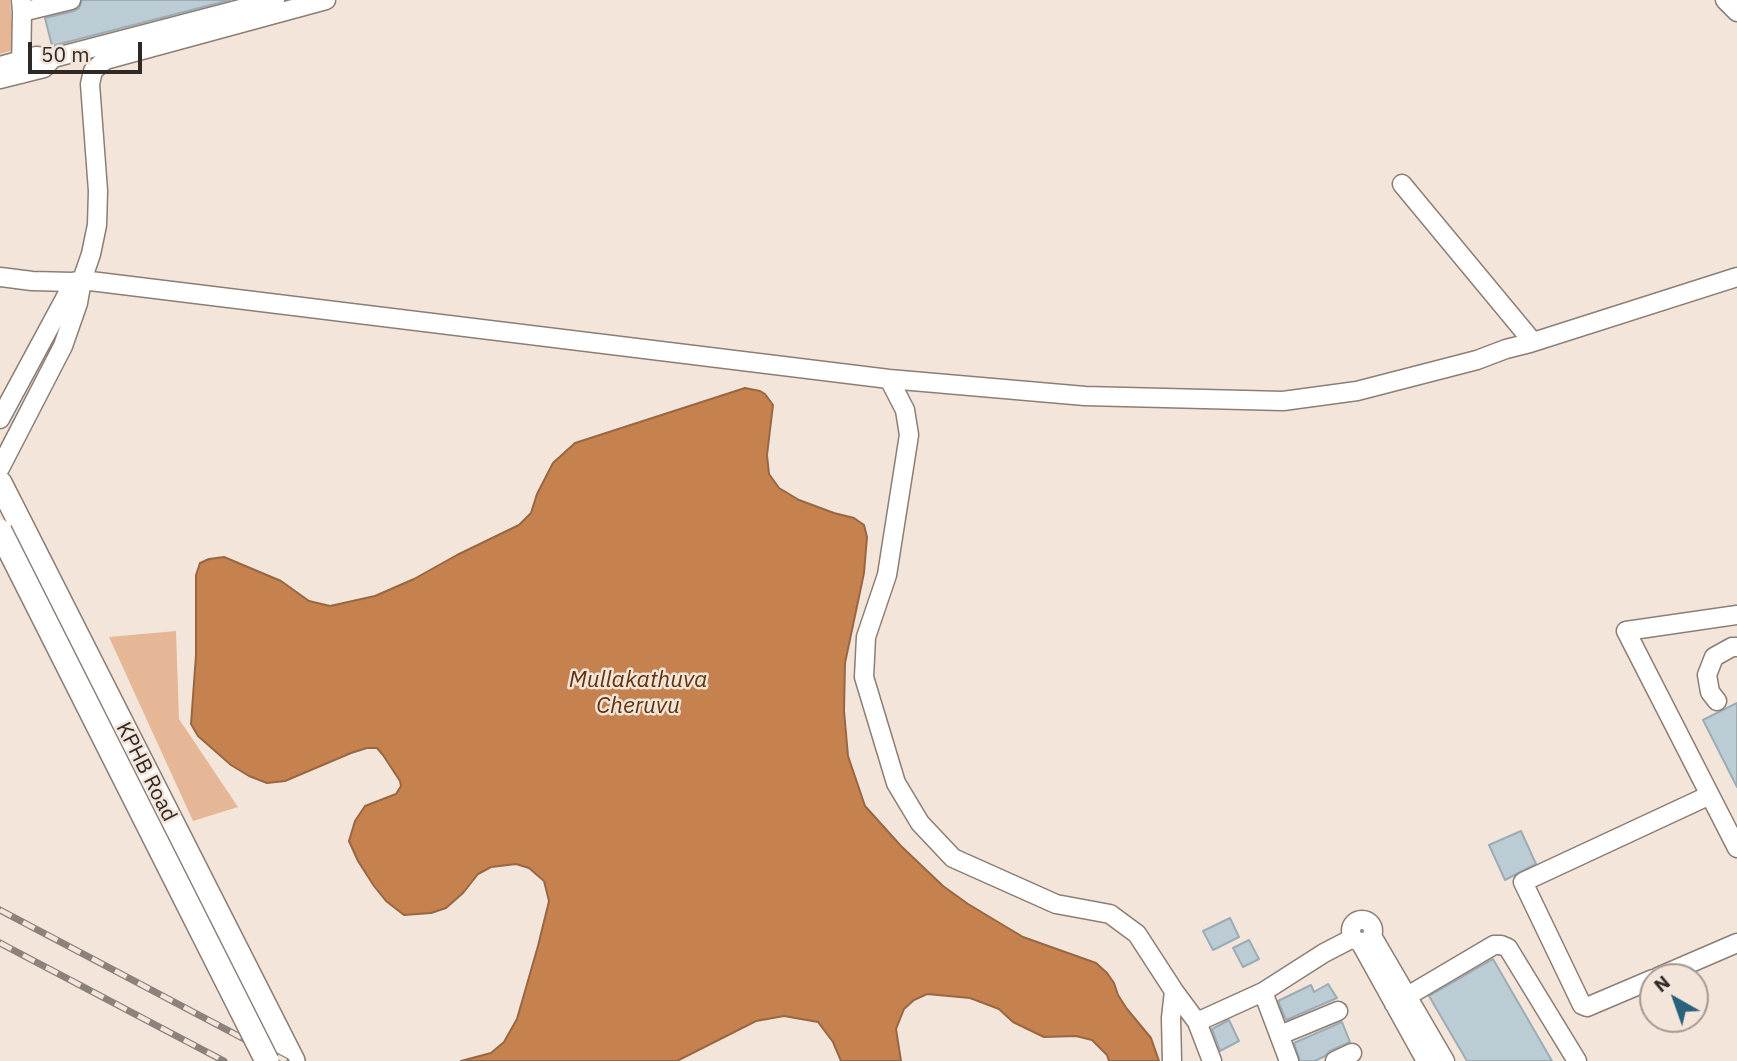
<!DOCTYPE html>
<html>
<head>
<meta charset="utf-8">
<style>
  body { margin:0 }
  #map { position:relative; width:1737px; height:1061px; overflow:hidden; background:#f4e5da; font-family:"IBM Plex Sans",sans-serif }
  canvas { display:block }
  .north { position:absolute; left:1639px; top:963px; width:70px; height:70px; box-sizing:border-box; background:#f4e5da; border:2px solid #a59a92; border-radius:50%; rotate:320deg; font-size:19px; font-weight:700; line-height:28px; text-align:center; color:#2f2925 }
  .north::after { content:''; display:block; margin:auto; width:24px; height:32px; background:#2a617b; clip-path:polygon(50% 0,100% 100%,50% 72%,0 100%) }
  .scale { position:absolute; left:28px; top:42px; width:114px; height:32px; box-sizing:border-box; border:4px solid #2f2925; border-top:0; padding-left:9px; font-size:21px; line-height:24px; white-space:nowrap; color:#2f2925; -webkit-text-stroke:5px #f4e5da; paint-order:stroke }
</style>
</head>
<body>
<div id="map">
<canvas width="1737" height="1061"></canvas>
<div class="north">N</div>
<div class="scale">50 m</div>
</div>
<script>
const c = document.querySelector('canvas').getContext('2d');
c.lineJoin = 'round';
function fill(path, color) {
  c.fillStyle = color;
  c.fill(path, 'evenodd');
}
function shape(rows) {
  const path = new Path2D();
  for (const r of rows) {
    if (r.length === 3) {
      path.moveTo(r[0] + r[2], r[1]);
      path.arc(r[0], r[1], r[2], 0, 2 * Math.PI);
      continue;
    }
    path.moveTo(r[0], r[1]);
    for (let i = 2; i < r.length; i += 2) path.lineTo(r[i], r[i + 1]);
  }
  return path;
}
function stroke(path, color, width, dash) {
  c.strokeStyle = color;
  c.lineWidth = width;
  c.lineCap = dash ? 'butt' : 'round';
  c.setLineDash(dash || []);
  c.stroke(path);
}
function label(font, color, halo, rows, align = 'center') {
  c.font = font + ' "IBM Plex Sans",sans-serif';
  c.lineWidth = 5;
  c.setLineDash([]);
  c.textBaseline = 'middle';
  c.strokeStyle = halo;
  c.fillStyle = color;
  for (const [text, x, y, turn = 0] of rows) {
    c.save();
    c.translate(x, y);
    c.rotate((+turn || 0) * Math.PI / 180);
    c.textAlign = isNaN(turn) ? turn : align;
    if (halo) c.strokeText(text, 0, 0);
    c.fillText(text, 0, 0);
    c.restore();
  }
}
const green = shape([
  [0,0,10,0,14,50,0,54],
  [176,631,179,719,238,807,193,821,109,637]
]);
const water = shape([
  [745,388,760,391,765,394,773,405,767,455,769,474,779,488,799,500,834,513,854,518,864,525,867,537,864,573,845,663,844,711,848,756,865,806,901,846,943,886,968,904,1023,937,1096,963,1107,973,1114,983,1118,995,1127,1009,1151,1038,1159,1061,1109,1061,1107,1055,1092,1040,1076,1036,1044,1037,1013,1022,999,1009,970,998,927,994,914,1000,904,1009,896,1029,901,1061,841,1061,833,1042,818,1022,784,1016,756,1021,677,1061,461,1061,491,1053,504,1042,517,1019,538,946,549,901,544,881,529,868,516,864,491,867,478,874,463,893,446,908,431,913,404,915,386,901,374,886,358,861,349,841,355,821,365,806,396,794,401,786,400,781,383,755,377,748,367,748,351,753,285,781,267,783,249,776,231,765,198,736,191,724,196,655,196,575,200,563,209,559,224,557,281,581,309,601,330,606,375,596,414,579,457,555,519,525,531,513,537,494,553,463,575,443,745,388]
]);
const building = shape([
  [82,0,230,0,52,46,45,18,74,11,79,8,82,0],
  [1737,703,1737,787,1703,720,1737,703],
  [1521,831,1536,864,1505,880,1489,845,1521,831],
  [1230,918,1239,937,1213,950,1203,931,1230,918],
  [1249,940,1259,959,1243,967,1233,948,1249,940],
  [1493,959,1552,1061,1467,1061,1429,996,1493,959],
  [1328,984,1337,998,1286,1020,1278,1001,1311,985,1314,992,1328,984],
  [1229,1020,1239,1041,1220,1051,1212,1029,1229,1020],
  [1342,1022,1350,1042,1330,1051,1325,1056,1315,1061,1300,1061,1294,1043,1342,1022]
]);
const minor = shape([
  [1725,0,1737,12],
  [22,12,71,0],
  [0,66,36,56,53,58,275,0],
  [21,74,22,12,21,0],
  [0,79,44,68,53,58],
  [1402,184,1533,342],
  [0,277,32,281,72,282,82,280,889,379,1085,396,1283,401,1357,391,1477,360,1506,349,1530,343,1737,277],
  [889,379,905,410,909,435,887,575,866,637,864,677,896,783,920,823,953,858,1056,904,1110,914,1137,934,1174,991,1197,1022,1212,1061],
  [0,419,69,291,82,280],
  [0,468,63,346,78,303,82,280,91,254,97,225,98,191,90,84,93,71,105,60,326,0],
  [1737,615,1626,631,1737,848],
  [1717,701,1710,692,1707,675,1714,657,1732,647,1737,647],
  [1362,931,11],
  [1372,936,1445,1061],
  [1360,942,1426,1061],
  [1658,977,1737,943],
  [1653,979,1587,1007,1582,1005,1523,882,1710,795],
  [1263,992,1324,953,1353,938],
  [1394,1004,1494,945,1501,945,1508,948,1577,1061],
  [1197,1022,1263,992,1289,1061],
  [1280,1035,1338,1011],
  [1172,1061,1171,1018,1174,991],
  [1335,1061,1352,1053]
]);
const major = shape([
  [0,483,293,1061]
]);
const rail = shape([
  [0,910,286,1061],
  [0,943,224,1061]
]);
const majorBridge = shape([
  [0,531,267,1061]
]);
const streetNames = [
  ["KPHB Road",146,772,63]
];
const waterNames = [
  ["Mullakathuva",638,680],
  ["Cheruvu",638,706]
];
fill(green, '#e6b796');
fill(water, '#c5824f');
stroke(water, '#986742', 2);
fill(building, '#bbccd5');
stroke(building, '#9cacb4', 2);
stroke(minor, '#8b7e74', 21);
stroke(major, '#8b7e74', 26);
stroke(minor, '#fff', 18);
stroke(major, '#fff', 23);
stroke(rail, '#8d827b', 7);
stroke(rail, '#f4e5da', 4.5, [13]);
stroke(majorBridge, '#8b7e74', 26, []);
stroke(majorBridge, '#fff', 23);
label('21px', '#2f2925', '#f4e5da', streetNames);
label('italic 23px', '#60330b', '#f4e5da', waterNames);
</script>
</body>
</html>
